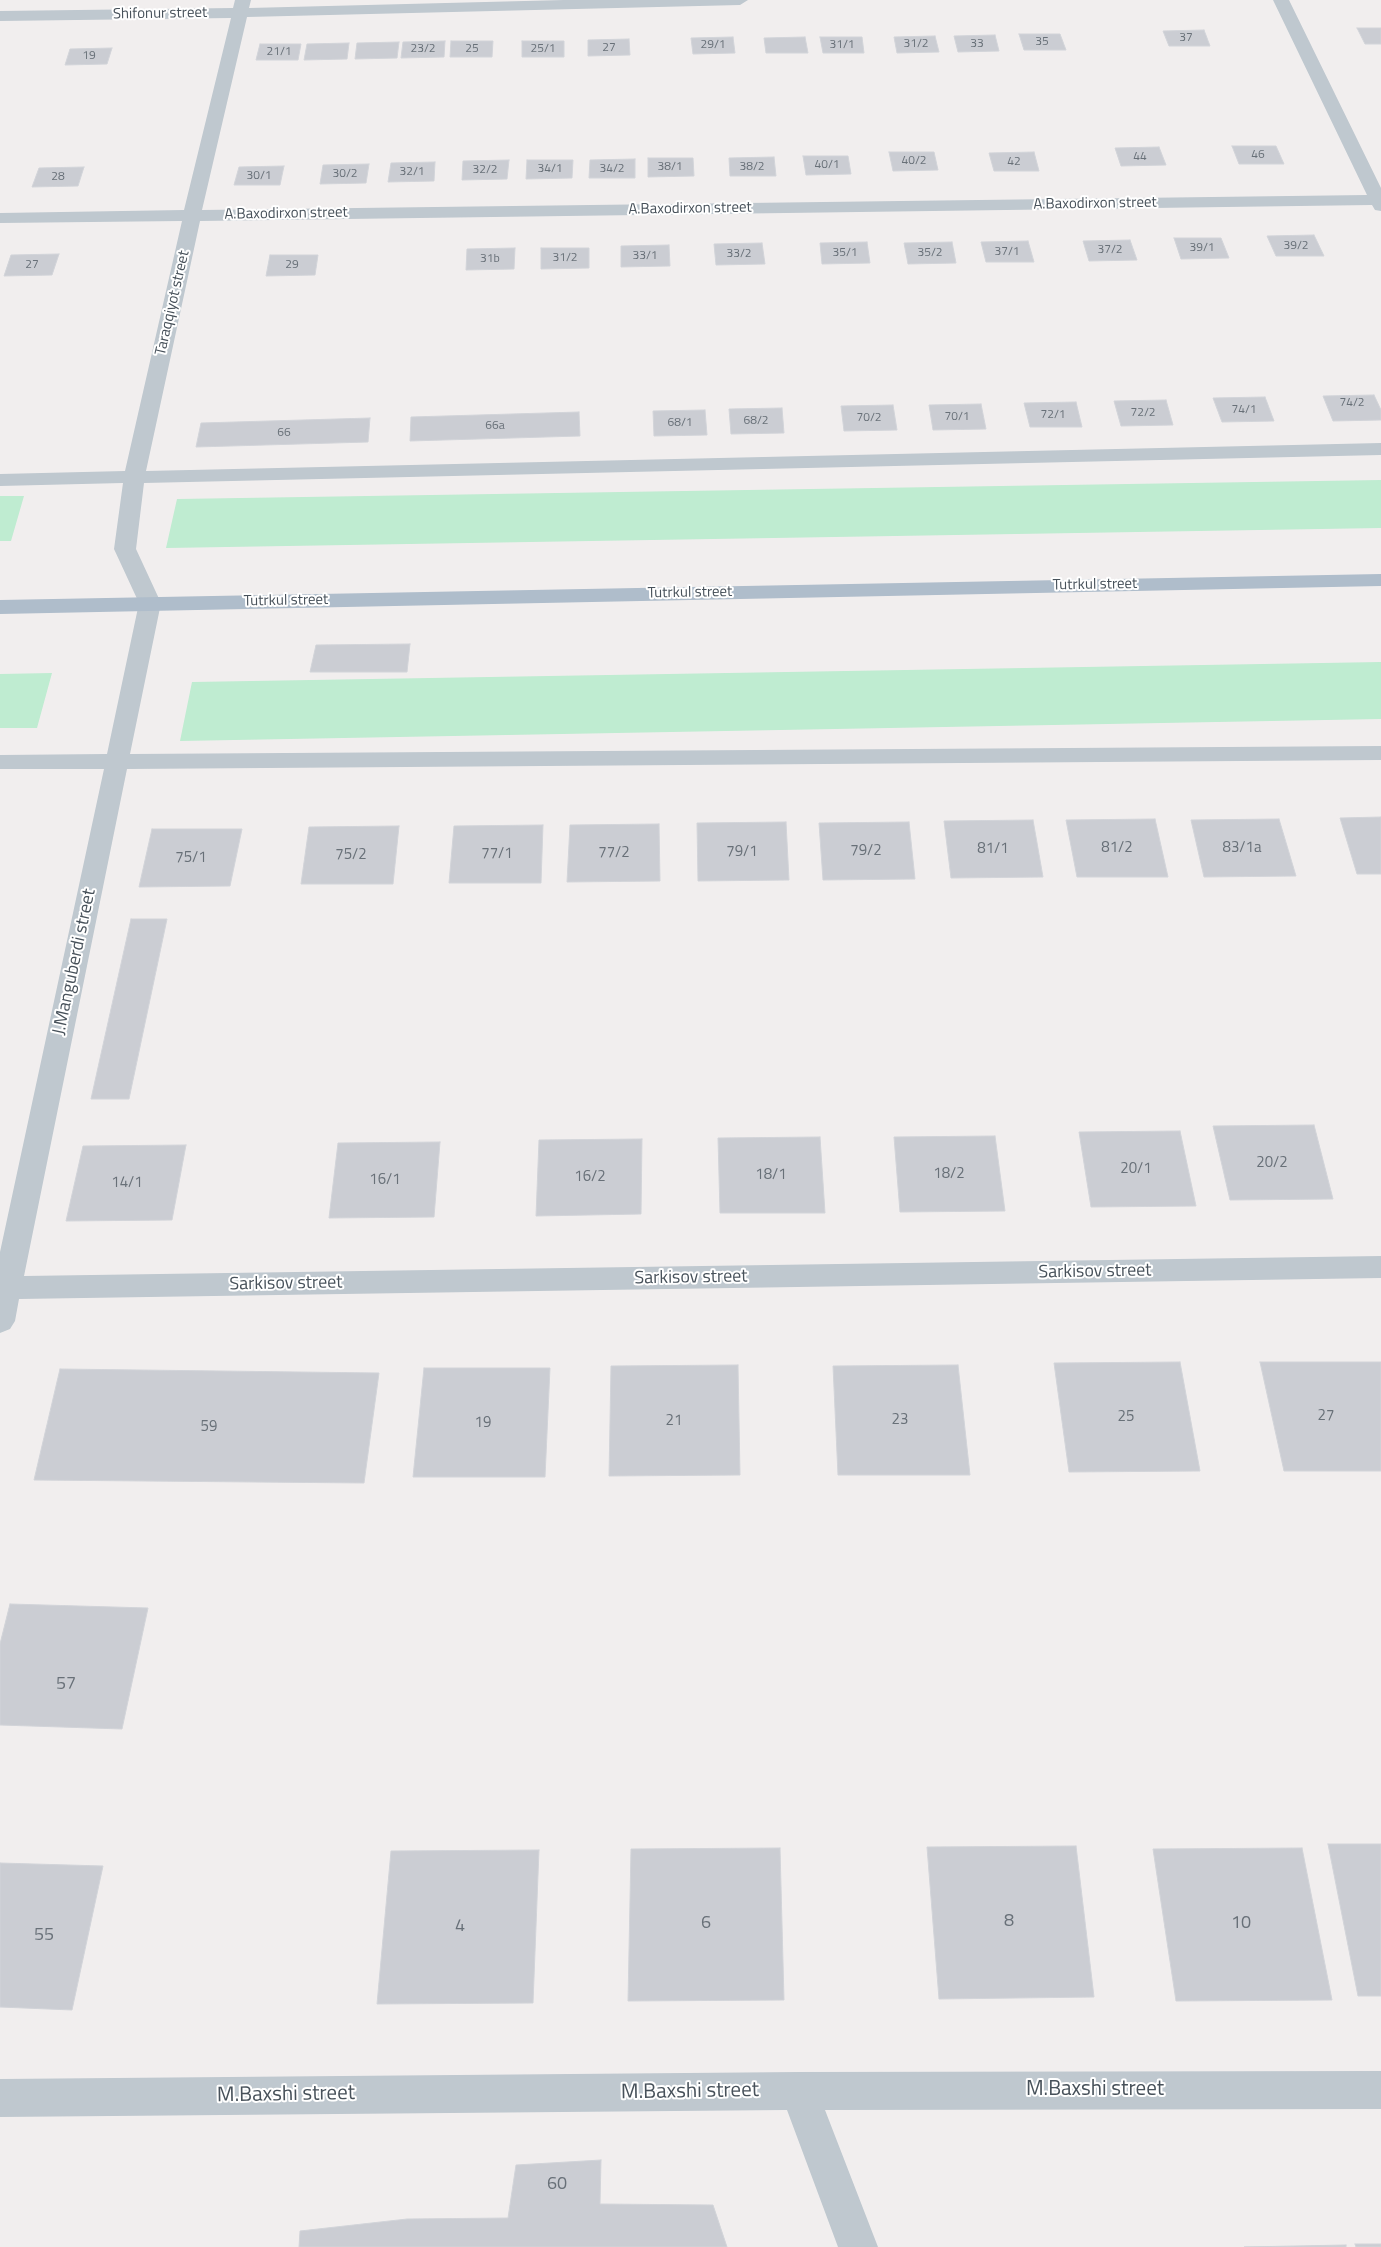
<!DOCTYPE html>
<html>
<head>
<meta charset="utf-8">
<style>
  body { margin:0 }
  canvas { display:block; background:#f1eeee }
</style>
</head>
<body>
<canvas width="1381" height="2247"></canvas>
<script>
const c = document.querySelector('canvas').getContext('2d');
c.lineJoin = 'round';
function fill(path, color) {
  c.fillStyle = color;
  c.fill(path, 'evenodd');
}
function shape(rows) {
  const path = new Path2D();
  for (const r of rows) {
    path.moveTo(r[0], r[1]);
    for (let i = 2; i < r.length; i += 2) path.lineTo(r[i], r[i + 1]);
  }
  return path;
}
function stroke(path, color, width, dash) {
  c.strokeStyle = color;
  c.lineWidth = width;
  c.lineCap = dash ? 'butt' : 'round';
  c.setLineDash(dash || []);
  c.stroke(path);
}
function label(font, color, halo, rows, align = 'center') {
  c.font = font + ' "Titillium Web",sans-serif';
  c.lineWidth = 4;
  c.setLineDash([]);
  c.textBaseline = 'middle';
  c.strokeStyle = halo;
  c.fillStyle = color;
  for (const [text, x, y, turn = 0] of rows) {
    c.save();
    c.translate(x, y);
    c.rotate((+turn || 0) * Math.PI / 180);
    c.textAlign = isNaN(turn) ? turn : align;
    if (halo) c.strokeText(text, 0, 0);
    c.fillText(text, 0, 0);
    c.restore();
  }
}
const green = shape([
  [1381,480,1381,528,166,548,177,499],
  [0,496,24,496,11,541,0,541],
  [1381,662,1381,719,180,741,192,682],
  [52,673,37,728,0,728,0,674]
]);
const building = shape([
  [1357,28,1381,28,1381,44,1365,44,1357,28],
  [1204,30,1210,46,1169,46,1163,31,1204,30],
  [1019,34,1060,34,1066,50,1024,50,1019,34],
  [995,35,999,51,958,52,954,36,995,35],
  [935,36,939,52,897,53,894,37,935,36],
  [733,37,735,53,693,54,691,38,733,37],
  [805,37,808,53,766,53,764,38,805,37],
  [820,37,862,37,864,53,823,53,820,37],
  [629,39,630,55,588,56,588,40,629,39],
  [445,41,444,57,401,58,403,42,445,41],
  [451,41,493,41,492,57,450,57,451,41],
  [522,41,564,41,564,57,522,57,522,41],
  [399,42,397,58,355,59,357,43,399,42],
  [349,43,347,59,304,60,307,44,349,43],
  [260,44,301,44,298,60,256,60,260,44],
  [112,48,107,64,65,65,70,49,112,48],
  [1232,146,1276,146,1284,164,1239,164,1232,146],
  [1159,147,1166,165,1121,166,1115,148,1159,147],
  [889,152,934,152,938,170,893,171,889,152],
  [1034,152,1039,171,994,171,989,153,1034,152],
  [803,156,848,156,851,174,806,175,803,156],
  [774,157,776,176,730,176,729,158,774,157],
  [648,158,693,158,694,176,648,177,648,158],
  [635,159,635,178,589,178,590,160,635,159],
  [509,160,507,179,462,180,463,161,509,160],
  [527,160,573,160,572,178,526,179,527,160],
  [435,162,434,181,388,182,391,163,435,162],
  [369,164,366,183,320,184,323,165,369,164],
  [284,166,280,185,234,185,239,167,284,166],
  [84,167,78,186,32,187,39,168,84,167],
  [1314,235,1324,256,1276,256,1267,236,1314,235],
  [1174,238,1221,238,1229,258,1181,259,1174,238],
  [1130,240,1137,260,1089,261,1083,241,1130,240],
  [1028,241,1034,262,986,262,981,242,1028,241],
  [867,242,870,263,822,264,820,243,867,242],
  [952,242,956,263,908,264,904,243,952,242],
  [762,243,765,264,716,265,714,244,762,243],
  [669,245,670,266,621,267,621,246,669,245],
  [515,248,514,269,466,270,467,249,515,248],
  [541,248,589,248,589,268,541,269,541,248],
  [59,254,52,275,4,276,11,255,59,254],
  [270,255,318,255,315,275,266,276,270,255],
  [1374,395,1381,410,1381,420,1333,421,1323,396,1374,395],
  [1265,397,1274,421,1222,422,1213,398,1265,397],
  [1166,400,1173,425,1121,426,1114,401,1166,400],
  [1076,402,1082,427,1030,427,1024,403,1076,402],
  [981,404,986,429,933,430,929,405,981,404],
  [893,405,897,430,844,431,841,406,893,405],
  [782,408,784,433,731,434,729,409,782,408],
  [705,410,707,435,654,436,653,411,705,410],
  [579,412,580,436,410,441,411,417,579,412],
  [370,418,368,442,196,447,201,423,370,418],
  [410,644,407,672,310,672,316,645,410,644],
  [1381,817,1381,874,1357,874,1340,818,1381,817],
  [1155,819,1168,877,1077,877,1066,820,1155,819],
  [1279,819,1296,876,1204,877,1191,820,1279,819],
  [1033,820,1043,877,951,878,944,821,1033,820],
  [786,822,789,880,698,881,697,823,786,822],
  [909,822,915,879,823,880,819,823,909,822],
  [659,824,660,881,567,882,570,825,659,824],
  [543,825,541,883,449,883,454,826,543,825],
  [399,826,393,884,301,884,309,827,399,826],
  [152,829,242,829,230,886,139,887,152,829],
  [131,919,167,919,129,1099,91,1099,131,919],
  [1314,1125,1333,1199,1230,1200,1213,1126,1314,1125],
  [1180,1131,1196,1206,1091,1207,1079,1132,1180,1131],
  [995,1136,1005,1211,900,1212,894,1137,995,1136],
  [820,1137,825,1213,720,1213,718,1138,820,1137],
  [642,1139,641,1214,536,1216,539,1140,642,1139],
  [440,1142,434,1217,329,1218,338,1143,440,1142],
  [186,1145,172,1220,66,1221,83,1146,186,1145],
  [1180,1362,1200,1471,1069,1472,1054,1363,1180,1362],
  [1260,1362,1381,1362,1381,1471,1284,1471,1260,1362],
  [738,1365,740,1475,609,1476,611,1366,738,1365],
  [958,1365,970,1475,838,1475,833,1366,958,1365],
  [424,1368,550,1368,545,1477,413,1477,424,1368],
  [60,1369,379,1373,364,1483,34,1480,60,1369],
  [10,1604,148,1608,122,1729,0,1725,0,1644,10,1604],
  [1328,1844,1381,1844,1381,1996,1358,1996,1328,1844],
  [1076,1846,1094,1997,939,1999,927,1847,1076,1846],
  [780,1848,784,2000,628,2001,631,1849,780,1848],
  [1302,1848,1332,2000,1176,2001,1153,1849,1302,1848],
  [539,1850,533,2003,377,2004,391,1851,539,1850],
  [0,1863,103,1866,72,2010,0,2007,0,1863],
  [601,2160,600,2204,713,2205,727,2247,299,2247,300,2231,407,2219,508,2218,516,2165,601,2160],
  [1355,2244,1381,2244,1381,2247,1356,2247,1355,2244],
  [1346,2245,1346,2247,1244,2247,1346,2245]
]);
const street = shape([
  [235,0,251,0,249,8,564,0,748,0,740,5,247,17,202,210,1367,195,1273,0,1289,0,1381,188,1381,211,1375,210,1372,205,200,221,146,471,1381,443,1381,455,144,483,136,549,161,603,130,754,1381,746,1381,760,127,769,24,1276,1381,1256,1381,1278,19,1299,15,1321,10,1329,0,1333,0,1252,104,769,0,769,0,755,107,754,139,603,114,549,123,483,0,486,0,474,125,471,182,221,0,223,0,213,184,210,231,18,0,21,0,11,233,8,235,0],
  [1381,2071,1381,2109,825,2110,878,2247,838,2247,787,2110,0,2117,0,2079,799,2072,1381,2071]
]);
const primary = shape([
  [1381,574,1381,586,0,614,0,600,1381,574]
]);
const farNumbernames = [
  ["37",1186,38],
  ["35",1042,42],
  ["31/2",916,44],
  ["33",977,44],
  ["29/1",713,45],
  ["31/1",842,45],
  ["27",609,48],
  ["23/2",423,49],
  ["25",472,49],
  ["25/1",543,49],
  ["21/1",279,52],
  ["19",89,56],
  ["46",1258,155],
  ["44",1140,157],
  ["40/2",914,161],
  ["42",1014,162],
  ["40/1",827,165],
  ["38/1",670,167],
  ["38/2",752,167],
  ["34/1",550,169],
  ["34/2",612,169],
  ["32/2",485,170],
  ["32/1",412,172],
  ["30/2",345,174],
  ["30/1",259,176],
  ["28",58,177],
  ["39/2",1296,246],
  ["39/1",1202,248],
  ["37/2",1110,250],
  ["37/1",1007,252],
  ["35/1",845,253],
  ["35/2",930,253],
  ["33/2",739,254],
  ["33/1",645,256],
  ["31/2",565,258],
  ["31b",490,259],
  ["27",32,265],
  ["29",292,265],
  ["74/2",1352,403],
  ["74/1",1244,410],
  ["72/2",1143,413],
  ["72/1",1053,415],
  ["70/1",957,417],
  ["70/2",869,418],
  ["68/2",756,421],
  ["68/1",680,423],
  ["66a",495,426],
  ["66",284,433]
];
const farStreetnames = [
  ["Shifonur street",160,14,-1],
  ["A.Baxodirxon street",1095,204,-1],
  ["A.Baxodirxon street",690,209,-1],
  ["A.Baxodirxon street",286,214,-1],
  ["Taraqqiyot street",173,303,-77],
  ["Tutrkul street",1095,585,-1],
  ["Tutrkul street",690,593,-1],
  ["Tutrkul street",286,601,-1]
];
const numberNames = [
  ["81/2",1117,848],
  ["83/1a",1242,848],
  ["81/1",993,849],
  ["79/2",866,851],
  ["79/1",742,852],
  ["77/2",614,853],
  ["77/1",497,854],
  ["75/2",351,855],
  ["75/1",191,858],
  ["20/2",1272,1163],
  ["20/1",1136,1169],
  ["18/2",949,1174],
  ["18/1",771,1175],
  ["16/2",590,1177],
  ["16/1",385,1180],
  ["14/1",127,1183],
  ["27",1326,1416],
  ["25",1126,1417],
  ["23",900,1420],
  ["21",674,1421],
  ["19",483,1423],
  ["59",209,1427]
];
const streetNames = [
  ["J.Manguberdi street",75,962,-78],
  ["Sarkisov street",1095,1272,-1],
  ["Sarkisov street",691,1278,-1],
  ["Sarkisov street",286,1284,-1]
];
const nearNumbernames = [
  ["57",66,1685],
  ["8",1009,1922],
  ["6",706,1924],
  ["10",1241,1924],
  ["4",460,1927],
  ["55",44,1936],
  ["60",557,2185]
];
const nearStreetnames = [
  ["M.Baxshi street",1095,2090],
  ["M.Baxshi street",690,2092,-1],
  ["M.Baxshi street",286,2095,-1]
];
fill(green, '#bfecd1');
fill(building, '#cbcdd3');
stroke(building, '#d2d4d9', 1);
fill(street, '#bfc8cf');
fill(primary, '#afbdcb');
label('12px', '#687078', null, farNumbernames);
label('15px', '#47515a', '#fff', farStreetnames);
label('15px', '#687078', null, numberNames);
label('18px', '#47515a', '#fff', streetNames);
label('18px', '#687078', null, nearNumbernames);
label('21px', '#47515a', '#fff', nearStreetnames);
</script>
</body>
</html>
